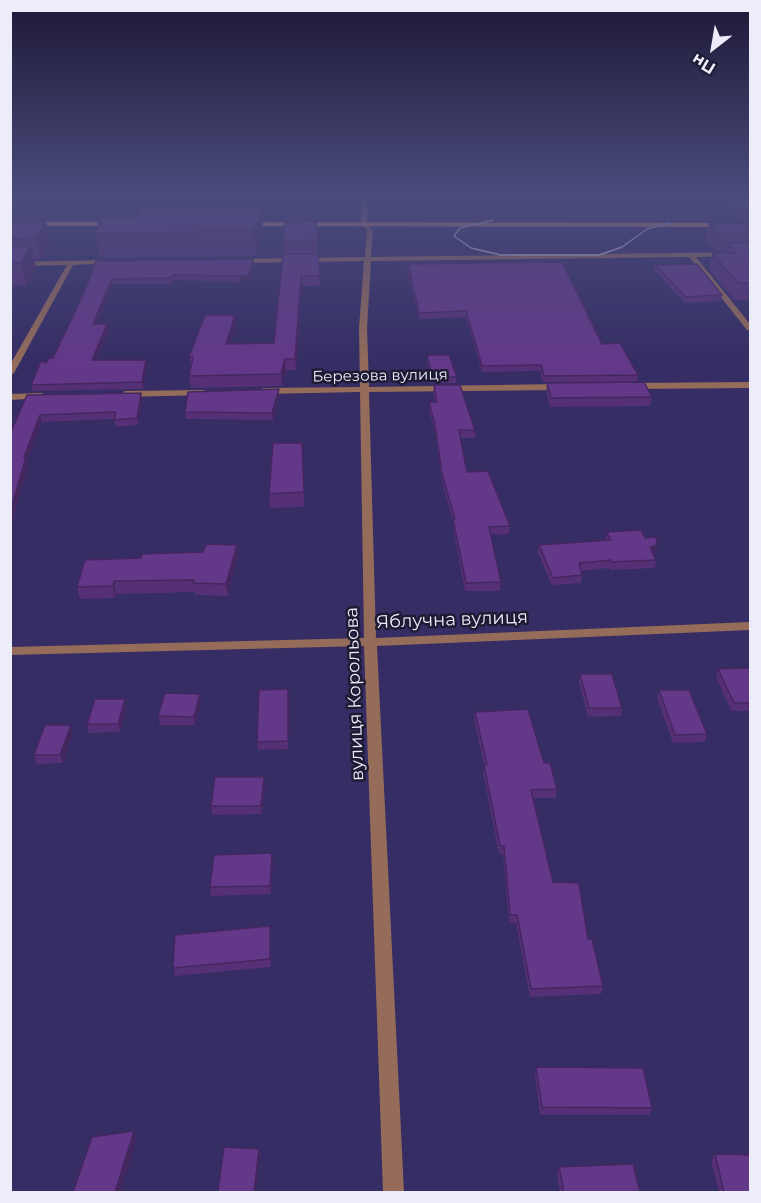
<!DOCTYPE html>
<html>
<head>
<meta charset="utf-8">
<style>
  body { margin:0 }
  #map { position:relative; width:761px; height:1203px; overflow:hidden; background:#352d64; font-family:Montserrat,sans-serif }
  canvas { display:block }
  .frame { position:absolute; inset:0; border:12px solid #ececfa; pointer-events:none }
  .north { position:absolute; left:683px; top:18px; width:60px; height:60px; -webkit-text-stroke:4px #1d1b33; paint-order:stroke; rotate:211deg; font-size:16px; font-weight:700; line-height:24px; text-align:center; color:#ececfa }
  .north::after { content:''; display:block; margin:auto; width:21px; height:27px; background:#ececfa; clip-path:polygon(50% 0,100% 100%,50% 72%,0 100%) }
</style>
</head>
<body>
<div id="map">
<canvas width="761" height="1203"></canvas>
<div class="frame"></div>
<div class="north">Пн</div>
</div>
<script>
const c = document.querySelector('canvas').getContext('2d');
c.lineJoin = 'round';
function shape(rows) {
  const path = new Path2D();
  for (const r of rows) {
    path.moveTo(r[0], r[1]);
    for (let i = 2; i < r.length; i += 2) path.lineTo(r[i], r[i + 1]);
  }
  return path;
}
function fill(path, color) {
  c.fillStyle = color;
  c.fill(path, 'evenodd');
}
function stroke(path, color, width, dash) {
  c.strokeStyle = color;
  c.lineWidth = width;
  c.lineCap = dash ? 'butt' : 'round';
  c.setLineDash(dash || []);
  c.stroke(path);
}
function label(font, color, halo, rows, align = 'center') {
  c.font = font + ' Montserrat,sans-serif';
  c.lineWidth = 5;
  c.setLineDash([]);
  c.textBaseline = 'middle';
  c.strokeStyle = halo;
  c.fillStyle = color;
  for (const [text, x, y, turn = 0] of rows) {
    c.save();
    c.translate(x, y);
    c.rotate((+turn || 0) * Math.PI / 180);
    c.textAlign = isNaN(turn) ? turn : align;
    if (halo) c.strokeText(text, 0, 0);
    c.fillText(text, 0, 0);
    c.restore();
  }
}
const minor = shape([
  [364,222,373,230,371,257,750,252,750,256,696,257,750,324,750,330,747,330,689,257,371,261,367,328,369,387,560,384,564,387,560,390,369,392,376,638,750,622,750,630,377,646,404,1192,383,1192,364,646,10,655,10,647,364,638,360,392,263,394,259,391,263,388,360,387,359,328,364,261,240,263,237,261,240,259,365,257,367,230,361,224,364,222],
  [111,260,114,262,113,263,73,265,14,373,10,375,10,365,67,265,10,266,10,262,111,260],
  [750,382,750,388,632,389,628,386,632,383,750,382],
  [203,390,206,391,206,395,125,397,121,394,125,391,203,390],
  [41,393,44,394,44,398,10,400,10,394,41,393]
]);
const tertiary = shape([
  [362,196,368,196,367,224,364,226,361,224,362,196]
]);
const primary = shape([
  [10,222,118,222,122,224,118,226,10,226,10,222],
  [244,222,750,223,750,227,241,226,240,224,244,222]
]);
const tram = shape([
  [493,220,460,228,454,236,471,248,501,255,599,255,622,247,647,229,669,223]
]);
const wall = shape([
  [472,196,670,196,670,200,474,201],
  [718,196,750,196,750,221,742,221],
  [262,209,263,233,256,256,100,258,95,233,136,217],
  [316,221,320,286,302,286,296,370,286,370,282,386,191,388,189,376,191,368,189,357,235,315,236,326,230,344,274,343,284,254,283,241],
  [10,222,46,222,50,242,41,259,34,260,36,268,26,285,10,286],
  [750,223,750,300,734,300,709,269,712,253,724,253,725,250,715,250,705,239,709,224],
  [253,259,254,265,249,280,240,282,173,280,172,284,113,284,97,324,107,324,109,330,96,360,146,360,147,366,143,389,33,391,31,385,46,363,53,358,83,295,96,261],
  [408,264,602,344,638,375,637,382,543,382,540,371,482,372,466,317,419,319,407,270],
  [655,265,722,295,721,301,685,303,654,270],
  [427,355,457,377,456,383,431,383,427,362],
  [547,383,652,397,650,406,550,407,546,392],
  [434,385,475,430,475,438,460,438,467,472,510,526,509,534,491,535,501,582,500,591,465,591,453,527,453,521,442,482,435,432,429,410,429,402,435,402,433,393],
  [141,393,142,399,138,425,116,427,114,419,42,422,27,460,28,464,14,516,10,524,10,434,27,395],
  [279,396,273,420,186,419,185,412],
  [302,443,304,507,270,508,269,494],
  [607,532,645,538,656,552,653,553,656,560,655,568,610,570,609,568,581,571,582,575,581,583,552,585,538,553,539,545,606,541],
  [237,545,238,557,228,596,195,595,195,592,116,594,115,598,80,599,77,587,141,558,203,552],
  [750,668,750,711,731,711,716,677,718,669],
  [580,674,622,708,621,716,588,717,579,682],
  [659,690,707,734,705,742,673,743,657,698],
  [289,697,288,749,258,750,257,742],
  [125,699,127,707,120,732,89,733,87,724],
  [201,702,195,725,160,725,158,716],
  [475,712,544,763,557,789,556,798,533,798,553,882,588,939,603,986,601,994,530,997,516,923,509,923,503,854,499,854,483,773,484,765,474,720],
  [73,733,63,763,36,764,34,755],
  [265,785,262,814,212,815,211,806],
  [273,862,271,894,211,896,210,887],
  [270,926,271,967,175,976,173,968],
  [536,1067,652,1108,649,1115,540,1115,535,1075],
  [715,1154,750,1192,719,1192,711,1162],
  [559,1167,640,1192,560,1192,557,1174]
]);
const shadedWall = shape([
  [262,209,263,233,256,256,254,231],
  [46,222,50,242,41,259,36,238],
  [31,246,36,268,26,285,21,263],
  [253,259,254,265,249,280,240,282,240,276],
  [301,276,302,286,296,370,295,359],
  [112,279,113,284,94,330,93,324],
  [235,315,236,326,227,355,226,344],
  [107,324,109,330,94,366,92,360],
  [285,359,286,370,282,386,281,374],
  [146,360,147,366,143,389,142,382],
  [279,389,279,396,273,420,272,413],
  [141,393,142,399,138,425,137,418],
  [40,415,42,422,27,460,28,464,14,516,10,524,10,512,24,457],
  [237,545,238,557,228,596,226,584],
  [657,545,656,552,648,555,650,547],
  [114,581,116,594,115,598,113,586],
  [288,689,289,697,288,749],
  [200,694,201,702,195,725,194,717],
  [125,699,127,707,120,732,118,724],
  [71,725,73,733,63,763,60,755],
  [264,777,265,785,262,814,261,806],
  [272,853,273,862,271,894,270,886],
  [270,926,271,935,271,967,270,959],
  [134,1131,137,1139,120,1192,115,1192],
  [259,1149,260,1156,256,1192,254,1192]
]);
const building = shape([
  [735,196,750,196,750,206,745,206,735,196],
  [140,209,262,209,254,231,95,233,101,217,136,217,140,209],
  [316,221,318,240,283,241,285,222,316,221],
  [10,222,46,222,36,238,10,239,10,222],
  [750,223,750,234,719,234,709,224,750,223],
  [750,242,750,283,738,283,712,253,736,253,726,243,750,242],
  [31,246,21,263,10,263,10,247,31,246],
  [283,254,318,254,320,276,301,276,295,359,285,359,281,374,189,376,193,357,189,357,205,315,235,315,226,344,274,343,283,254],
  [253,259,249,275,240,276,173,275,171,278,112,279,93,324,107,324,92,360,146,360,142,382,31,385,41,361,46,363,49,358,53,358,83,295,96,261,253,259],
  [562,262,602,344,620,343,638,375,544,376,541,365,482,366,466,311,419,313,408,264,562,262],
  [697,264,722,295,686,297,655,265,697,264],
  [427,355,449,355,457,377,432,377,427,355],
  [644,382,652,397,551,398,547,383,644,382],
  [434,385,460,385,475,430,459,430,467,472,488,471,510,526,489,527,501,582,466,583,453,519,455,519,442,474,435,425,429,402,437,402,434,385],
  [279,389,272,413,185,412,188,392,279,389],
  [141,393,137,418,114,420,116,412,40,415,24,457,26,457,10,512,10,434,27,395,141,393],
  [273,443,302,443,304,492,269,494,273,443],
  [641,530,645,538,656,537,657,545,650,547,656,560,611,562,611,560,579,563,582,575,553,578,539,545,611,540,607,532,641,530],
  [206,544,237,545,226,584,193,583,194,580,114,581,113,586,77,587,85,560,141,558,142,554,203,552,206,544],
  [750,668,750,703,734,703,718,669,750,668],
  [580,674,612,674,622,708,589,708,580,674],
  [288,689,288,741,257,742,259,690,288,689],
  [659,690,689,690,707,734,675,735,659,690],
  [165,693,200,694,194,717,158,716,165,693],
  [95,699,125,699,118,724,87,724,95,699],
  [528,709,544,763,550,763,557,789,531,790,553,882,579,883,588,939,592,939,603,986,531,989,517,915,510,915,504,846,500,846,484,765,487,765,475,712,528,709],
  [45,725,71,725,60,755,34,755,45,725],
  [215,777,264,777,261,806,211,806,215,777],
  [272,853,270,886,210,887,214,855,272,853],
  [270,926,270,959,173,968,175,935,270,926],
  [536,1067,643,1068,652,1108,542,1107,536,1067],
  [134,1131,115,1192,73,1192,92,1137,134,1131],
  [224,1147,259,1149,254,1192,218,1192,224,1147],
  [715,1154,750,1155,750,1192,724,1192,715,1154],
  [633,1164,640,1192,564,1192,559,1167,633,1164]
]);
const farStreetnames = [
  ["Березова вулиця",380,376,-1]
];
const streetNames = [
  ["Яблучна вулиця",452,620,-2],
  ["вулиця Корольова",355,694,-92]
];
fill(minor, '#956c59');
fill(tertiary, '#956c59');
fill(primary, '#f29f76');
stroke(tram, '#d3d2e5', 1.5);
fill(wall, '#553076');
fill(shadedWall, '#452760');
fill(building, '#633889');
stroke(building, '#452760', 1.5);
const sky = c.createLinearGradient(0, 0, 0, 365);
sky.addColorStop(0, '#1d1937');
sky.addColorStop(0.54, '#4b4c7d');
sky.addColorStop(1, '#4b4c7d00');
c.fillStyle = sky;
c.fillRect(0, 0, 761, 365);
label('15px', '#ececfa', '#1d1b33', farStreetnames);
label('18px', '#ececfa', '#1d1b33', streetNames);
</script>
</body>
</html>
